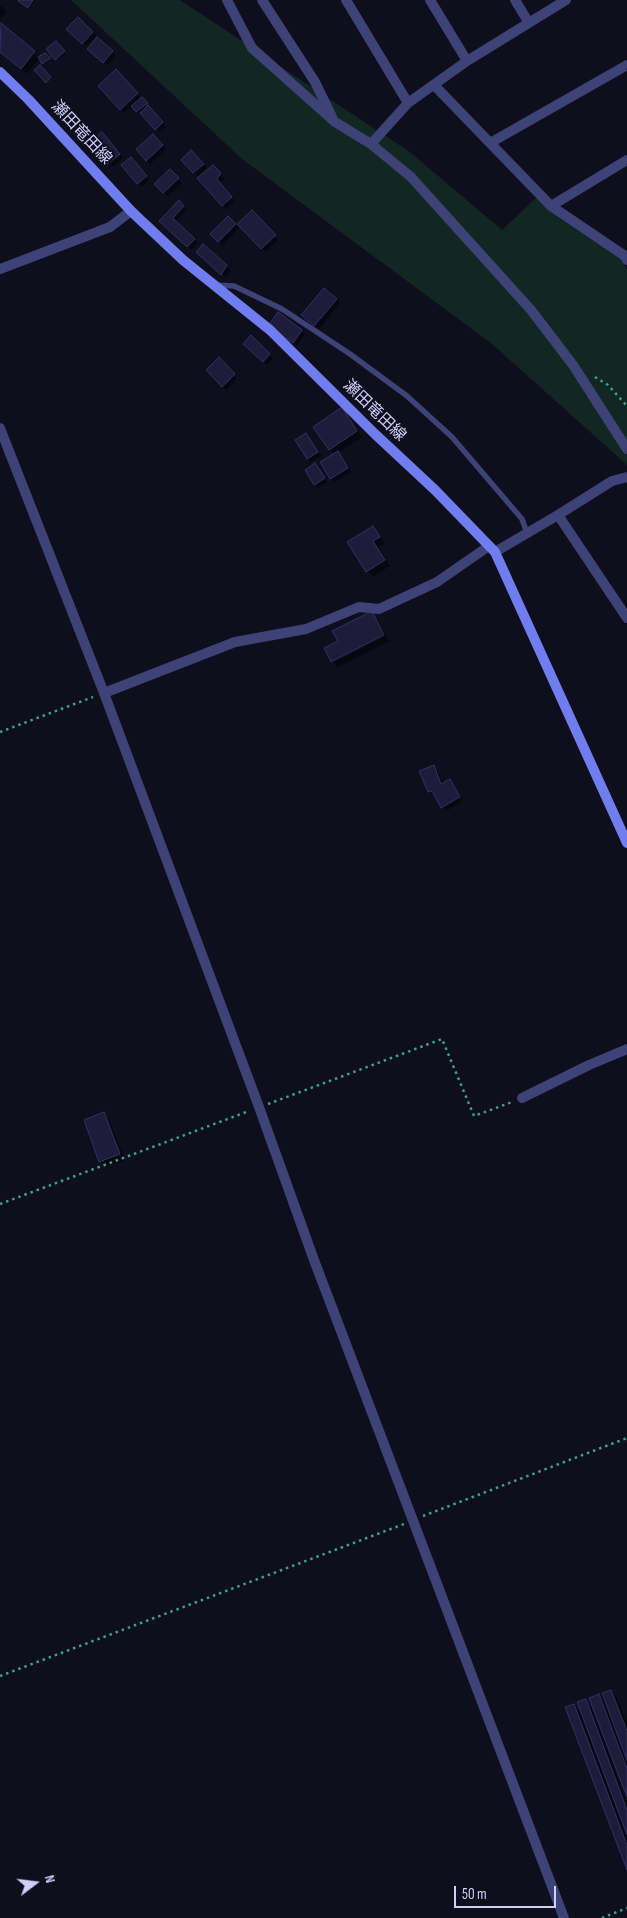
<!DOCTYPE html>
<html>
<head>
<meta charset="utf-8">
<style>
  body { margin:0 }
  #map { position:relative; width:627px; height:1918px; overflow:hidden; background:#0e0e1d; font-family:"Sofia Sans Condensed",sans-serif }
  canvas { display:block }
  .north { position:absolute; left:10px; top:1858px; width:50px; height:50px; -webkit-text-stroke:4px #0e0e1d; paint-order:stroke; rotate:75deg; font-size:14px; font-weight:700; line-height:20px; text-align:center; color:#cfcffa }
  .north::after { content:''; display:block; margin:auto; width:18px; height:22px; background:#cfcffa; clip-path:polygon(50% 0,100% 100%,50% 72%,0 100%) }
  .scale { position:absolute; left:454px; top:1886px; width:102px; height:22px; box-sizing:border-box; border:2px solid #cfcffa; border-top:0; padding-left:6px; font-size:15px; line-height:18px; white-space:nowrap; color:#cfcffa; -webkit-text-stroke:4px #0e0e1d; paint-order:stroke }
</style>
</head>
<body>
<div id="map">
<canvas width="627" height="1918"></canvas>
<div class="north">N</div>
<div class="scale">50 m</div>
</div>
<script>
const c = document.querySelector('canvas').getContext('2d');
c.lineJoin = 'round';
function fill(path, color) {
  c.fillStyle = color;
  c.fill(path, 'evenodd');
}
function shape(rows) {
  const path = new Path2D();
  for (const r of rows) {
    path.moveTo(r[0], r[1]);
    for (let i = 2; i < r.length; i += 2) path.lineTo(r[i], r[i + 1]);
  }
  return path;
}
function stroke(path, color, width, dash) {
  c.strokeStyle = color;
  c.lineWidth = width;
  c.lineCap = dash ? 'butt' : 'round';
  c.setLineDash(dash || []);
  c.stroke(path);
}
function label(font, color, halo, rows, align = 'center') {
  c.font = font + ' "Sofia Sans Condensed","Noto Sans JP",sans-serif';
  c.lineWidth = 4.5;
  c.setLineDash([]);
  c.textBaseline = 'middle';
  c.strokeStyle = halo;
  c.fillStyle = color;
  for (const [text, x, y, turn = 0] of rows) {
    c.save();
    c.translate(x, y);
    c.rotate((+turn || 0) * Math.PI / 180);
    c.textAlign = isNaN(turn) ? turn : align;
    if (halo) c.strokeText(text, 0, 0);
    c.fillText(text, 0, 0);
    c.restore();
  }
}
const green = shape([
  [71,0,180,0,410,152,502,230,537,197,559,218,621,259,627,269,627,465,492,344,242,159]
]);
const shadow = shape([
  [20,0,35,0,30,8],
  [0,5,7,11,0,20],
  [78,18,96,36,86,46,68,29],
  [1,25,40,58,45,55,51,60,45,64,40,58,27,74,0,52],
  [56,42,66,53,57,60,48,49],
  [92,52,112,52,116,56,107,65],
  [116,71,166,127,160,132,141,111,138,113,133,106,124,113,100,86],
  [153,135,166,149,150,164,137,150],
  [106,137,123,158,113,167,92,142],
  [191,152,207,168,198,176,182,160],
  [134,162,149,180,141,187,138,183],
  [217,170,224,178,220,184,235,201,226,209,199,179],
  [170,171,182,183,168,196,156,184],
  [179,202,187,210,176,222,198,243,191,250,161,221],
  [252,211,278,240,266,252,239,224],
  [228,218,239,228,223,245,212,234],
  [204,246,230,270,226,278,198,252],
  [337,299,340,303,319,329,307,319],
  [274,330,301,330,305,334,297,346],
  [251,337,273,358,267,365,245,344],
  [219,359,237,379,226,390,207,370],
  [342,409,362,437,338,453,351,472,335,482,331,478,335,454,330,449],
  [306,435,321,456,311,462,308,458],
  [315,464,327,482,318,488,315,484],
  [373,527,385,543,378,547,390,566,373,577,367,571],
  [371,613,377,619,389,641,338,667,332,661,339,642],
  [433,766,437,770,443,784,450,780,463,801,446,811,435,794,433,795,429,791],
  [103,1114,109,1120,125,1160,106,1167,101,1161],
  [611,1691,617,1697,627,1724,627,1794,599,1696,607,1704],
  [585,1701,591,1707,627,1803,627,1867,573,1705,584,1715]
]);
const building = shape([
  [19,0,33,0,28,8,18,1,19,0],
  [78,17,93,32,82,44,66,29,78,17],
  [1,23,35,51,21,69,0,52,1,23],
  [97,37,113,51,103,63,87,49,97,37],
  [56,41,65,51,55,60,46,49,56,41],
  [45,53,51,58,42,64,38,57,45,53],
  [40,65,51,77,46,83,34,70,40,65],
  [116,69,138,93,120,110,98,86,116,69],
  [142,97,148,103,136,112,131,106,142,97],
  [148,105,163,122,155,130,140,113,148,105],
  [102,132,120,154,108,164,90,142,102,132],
  [153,134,163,145,146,161,136,149,153,134],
  [191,150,204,164,193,173,181,160,191,150],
  [131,157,147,176,137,184,121,165,131,157],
  [213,165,221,173,217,179,232,197,222,206,197,178,213,165],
  [170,169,179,178,163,193,154,184,170,169],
  [179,200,184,206,173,218,195,239,187,247,159,221,179,200],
  [252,210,276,235,261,249,237,224,252,210],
  [228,216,236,224,218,242,210,234,228,216],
  [203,244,227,265,221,275,196,252,203,244],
  [324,288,337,299,314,326,301,315,324,288],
  [278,312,302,330,293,343,268,326,278,312],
  [251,335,270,354,263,362,243,344,251,335],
  [219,357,235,374,222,387,206,370,219,357],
  [342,407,357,431,329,450,313,427,342,407],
  [306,433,318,452,307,459,295,440,306,433],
  [338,451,348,468,330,479,320,462,338,451],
  [315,463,325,478,314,485,305,470,315,463],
  [373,526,380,537,373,541,385,560,366,572,347,542,373,526],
  [372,611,384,635,331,662,324,648,338,641,332,631,372,611],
  [434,765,441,784,450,779,460,797,441,808,432,791,428,792,419,771,434,765],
  [104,1112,120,1154,99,1162,84,1120,104,1112],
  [611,1690,627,1731,627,1761,602,1693,611,1690],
  [599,1694,627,1769,627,1797,589,1698,599,1694],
  [586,1699,627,1810,627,1835,577,1702,586,1699],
  [574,1704,627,1845,627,1870,565,1707,574,1704]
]);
const path = shape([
  [595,377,608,385,627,406],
  [0,732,93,697],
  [268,1104,442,1039,474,1116,512,1102],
  [0,1204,249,1111],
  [423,1516,627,1438],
  [0,1676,404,1524],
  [602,1918,627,1908]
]);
const service = shape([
  [215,285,234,286,282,309,350,354,407,396,452,437,522,519,527,533]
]);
const minor = shape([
  [227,0,252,48,335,122,371,144,411,177,531,310,573,365,627,449],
  [262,0,315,82,332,117],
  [346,0,408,103],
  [430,0,467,61],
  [515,0,529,23],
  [434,85,551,206,625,256,627,260],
  [490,143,627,65],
  [371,144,408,103,467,61,566,0],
  [551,206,627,160],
  [558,515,627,618],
  [495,552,558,515,612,481,627,477],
  [104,693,235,642,306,629,359,607,379,609,437,582,489,546],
  [522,1098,589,1065,627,1049]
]);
const tertiary = shape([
  [0,269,110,227,131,211],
  [0,428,104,693,259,1107,314,1260,564,1918]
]);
const secondary = shape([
  [0,72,28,99,131,211,183,260,270,330,375,434,435,490,495,552,627,843]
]);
const streetNames = [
  ["瀬田竜田線",81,133,47],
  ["瀬田竜田線",374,411,44]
];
fill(green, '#122622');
fill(shadow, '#0007');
fill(building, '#1e1c3b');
stroke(building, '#343065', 1);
stroke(path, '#3aa38f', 2.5, [2.5, 4]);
stroke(service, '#3e4377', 5.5);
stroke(minor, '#3e4377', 10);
stroke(tertiary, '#3e4377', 10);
stroke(secondary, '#707def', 10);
label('16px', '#cfcffa', '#0e0e1d', streetNames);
</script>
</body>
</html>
